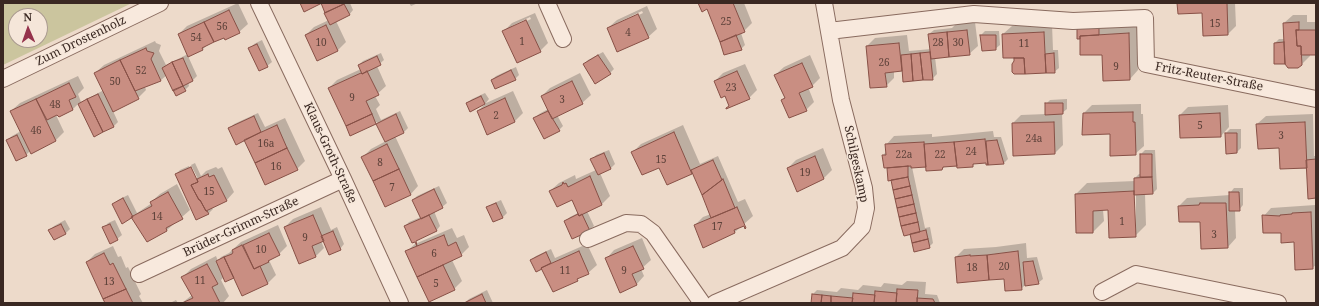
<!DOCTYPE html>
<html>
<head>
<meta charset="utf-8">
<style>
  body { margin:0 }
  #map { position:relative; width:1319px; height:306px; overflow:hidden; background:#eddaca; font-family:"Noto Serif",serif }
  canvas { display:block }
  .frame { position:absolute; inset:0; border:4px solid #3a2822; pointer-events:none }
  .north { position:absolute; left:8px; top:8px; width:40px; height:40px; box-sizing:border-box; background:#f5e6d9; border:1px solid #aa9a90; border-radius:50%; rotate:358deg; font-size:11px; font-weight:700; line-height:16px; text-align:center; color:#3a2822 }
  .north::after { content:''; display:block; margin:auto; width:14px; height:18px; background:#95324b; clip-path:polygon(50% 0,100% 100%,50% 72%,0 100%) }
</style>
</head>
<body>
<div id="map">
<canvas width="1319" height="306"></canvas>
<div class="frame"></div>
<div class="north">N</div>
</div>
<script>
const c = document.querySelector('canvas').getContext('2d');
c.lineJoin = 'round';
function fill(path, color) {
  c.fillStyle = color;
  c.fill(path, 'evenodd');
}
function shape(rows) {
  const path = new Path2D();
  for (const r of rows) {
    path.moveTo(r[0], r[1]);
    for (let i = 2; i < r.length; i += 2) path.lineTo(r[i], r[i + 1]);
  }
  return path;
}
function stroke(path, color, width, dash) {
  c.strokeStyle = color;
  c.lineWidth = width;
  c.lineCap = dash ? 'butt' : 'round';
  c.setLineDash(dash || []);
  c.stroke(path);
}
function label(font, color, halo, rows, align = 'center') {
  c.font = font + ' "Noto Serif",serif';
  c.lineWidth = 3;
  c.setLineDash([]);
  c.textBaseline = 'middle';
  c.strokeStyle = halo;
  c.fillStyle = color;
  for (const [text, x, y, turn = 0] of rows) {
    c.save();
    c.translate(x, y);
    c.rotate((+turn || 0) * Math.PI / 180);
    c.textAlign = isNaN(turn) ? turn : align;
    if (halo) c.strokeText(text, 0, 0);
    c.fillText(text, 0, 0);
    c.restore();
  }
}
const green = shape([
  [3,3,132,3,3,65],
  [16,16,40,16,40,40,16,40]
]);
const shadow = shape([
  [238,3,248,24,239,32,225,36,208,44,203,49,188,56,197,76,193,80,188,82,189,86,185,90,167,75,161,80,145,87,146,90,138,98,113,111,118,122,114,126,94,135,79,103,73,109,59,116,58,114,56,115,64,132,56,140,31,152,30,151,26,155,7,140,12,136,21,131,11,111,20,103,78,76,84,88,78,94,81,102,104,90,95,73,104,65,155,41,156,43,161,45,159,51,166,65,188,54,179,34,187,26],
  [323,3,350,3,353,10,349,15,336,21,346,42,338,50,306,35,314,27,329,20],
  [409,3,418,3,411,6],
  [699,3,744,3,752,23,744,31,741,33,745,45,741,49,708,8],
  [1178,3,1235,3,1236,26,1228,34,1203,12],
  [647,6,657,29,648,37,608,28,617,20],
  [642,11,643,13,617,25,617,23],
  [535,13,548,43,540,51,503,32,512,23],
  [530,17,531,19,512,28,512,26],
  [1293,15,1307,15,1307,22,1316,22,1316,54,1310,54,1310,56,1302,64,1275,43,1279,39,1285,39,1284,23],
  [975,22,978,46,969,54,935,57,937,74,932,79,903,69,902,70,894,71,894,78,886,86,867,46,875,38,907,35,909,51,931,49,929,34,934,30,952,28,956,24],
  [1052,24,1053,50,1058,50,1059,68,1054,72,1003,34,1012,26],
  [1137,25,1138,70,1130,79,1103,54,1081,37,1078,26],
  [985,31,999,31,1000,45,995,49,981,35],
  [262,40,272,62,267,66,250,49,254,44],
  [603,52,614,69,610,73,584,65,588,60],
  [381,53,384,60,377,66,386,86,375,96,380,105,376,109,381,120,400,111,408,128,404,132,395,136,418,186,410,195,363,157,371,149,386,141,377,122,351,134,329,88,337,80,361,69,359,65,363,61],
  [810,55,820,78,812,86,808,87,814,102,806,110,783,100,785,97,775,75,784,67],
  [745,64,757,90,749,98,725,94,715,81,723,73],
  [516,67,519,75,515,79,492,80,496,76],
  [580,73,591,95,582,103,557,115,563,126,559,130,535,118,539,114,548,109,542,96,550,88],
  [513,91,523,113,515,121,488,133,478,111,486,103],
  [485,93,489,99,485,104,467,103,472,99],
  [1067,99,1067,109,1062,113,1063,145,1055,153,1013,123,1021,115,1046,114,1046,104,1050,100],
  [1141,104,1141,114,1143,114,1144,146,1135,154,1084,113,1092,105],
  [1228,105,1229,127,1221,136,1181,137,1180,115,1188,107],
  [258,113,265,127,285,118,305,161,297,169,245,139,230,128,234,124],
  [1313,114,1314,156,1316,156,1316,265,1312,268,1295,241,1263,217,1271,208,1315,205,1315,197,1308,167,1280,147,1257,124,1266,116],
  [683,125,700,164,718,156,738,202,745,199,753,216,735,232,695,225,703,217,711,214,693,173,668,184,660,167,633,152,641,144],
  [1230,129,1241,129,1241,148,1237,152,1227,153,1226,133],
  [993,131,994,137,1001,137,1008,159,1004,163,989,164,988,162,975,163,972,166,957,165,945,166,942,169,927,166,912,167,925,228,930,227,933,243,929,247,911,233,888,168,890,166,883,155,886,152,886,145,894,136,932,134,932,137],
  [823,148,832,170,824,178,797,191,788,168,796,160],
  [609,150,615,164,611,168,600,173,610,196,602,204,587,211,594,226,589,230,566,221,570,217,578,213,572,199,550,191,559,183,575,175,576,179,596,170,592,160,596,155],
  [1145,150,1155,150,1157,189,1152,194,1145,194,1146,225,1135,236,1109,209,1103,210,1104,221,1093,232,1076,194,1087,183,1135,181,1135,178,1139,174,1141,174,1141,154],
  [1134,194,1136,194,1136,231,1134,231],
  [195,163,201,176,206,171,216,167,218,169,222,167,234,192,226,201,212,208,213,209,208,214,197,219,176,174,180,170,189,166,196,181,198,179,191,165],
  [177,184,190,210,167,230,147,241,132,217,114,204,118,200,128,195,137,213,152,203,151,202,160,194],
  [439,186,447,203,442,207,434,211,440,226,436,231,405,226,409,222,421,217,413,200,417,196],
  [1234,188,1243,188,1243,205,1239,210,1235,210,1236,238,1228,247,1201,221,1179,206,1187,198,1230,195,1230,193],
  [501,200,507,213,503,217,494,221,488,208,492,204],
  [321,207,331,230,337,227,344,244,340,249,324,239,321,241,324,248,316,256,285,227,293,219],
  [65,220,70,229,66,233,50,230,54,226],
  [115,220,122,235,117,239,104,228,108,223],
  [278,225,287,246,279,254,269,260,276,275,268,283,243,294,234,276,224,277,221,280,229,296,223,303,182,303,192,295,183,277,191,269,216,256,218,261,221,257,229,253,241,242],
  [452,228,457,238,464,235,469,247,461,255,452,260,462,281,454,289,429,301,406,252,415,244],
  [642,238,651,260,641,269,644,276,636,285,606,259,614,250],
  [1026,243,1027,258,1037,257,1043,279,1038,283,1026,284,1021,289,1005,278,956,257,964,249,996,247],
  [587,244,597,265,588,273,581,276,577,280,553,291,542,267,541,268,531,260,536,256,551,249,555,258],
  [113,246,118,257,121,256,126,268,128,267,141,294,139,296,143,303,106,303,87,262,95,254],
  [907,281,926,282,925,294,937,295,940,303,812,303,813,294,817,290,837,292,841,288,858,290,863,285,881,287,884,283,902,285],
  [487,290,493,303,465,303,469,299],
  [176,300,178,303,170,303]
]);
const building = shape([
  [300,3,322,3,304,12,300,3],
  [321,3,343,3,344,4,325,13,321,3],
  [698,3,733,3,745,32,720,42,707,9,702,12,698,3],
  [1177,3,1227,3,1228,35,1203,36,1202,13,1178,14,1177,3],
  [344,4,350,15,330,25,324,13,344,4],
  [229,10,240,33,225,40,224,38,214,42,204,22,229,10],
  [638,14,649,38,617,52,607,28,638,14],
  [526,20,541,52,517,63,502,31,526,20],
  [204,22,214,42,202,48,203,50,188,57,178,34,204,22],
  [1299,22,1299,30,1296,30,1297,46,1301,46,1302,65,1298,68,1288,68,1285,64,1283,23,1299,22],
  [326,25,338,51,317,61,305,35,326,25],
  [1077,25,1099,25,1099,35,1080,36,1080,39,1077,39,1077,25],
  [967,30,970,55,949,57,947,32,967,30],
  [1296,30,1316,30,1316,55,1301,55,1301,46,1297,46,1296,30],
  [947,32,949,57,931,59,928,34,947,32],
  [1044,32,1046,73,1025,74,1024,58,1003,58,1002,34,1044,32],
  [1129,33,1130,80,1103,81,1102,55,1080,55,1080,36,1129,33],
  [736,35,742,50,724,55,720,42,736,35],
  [980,35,996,35,996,50,982,51,980,35],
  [1284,42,1285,64,1274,64,1274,43,1284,42],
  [899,43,902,71,885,73,887,87,870,88,866,46,899,43],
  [257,44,268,67,259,71,248,48,257,44],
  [146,48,147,51,154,53,151,59,161,81,135,91,120,60,146,48],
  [930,52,933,80,923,80,920,53,930,52],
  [920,53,923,80,913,81,911,54,920,53],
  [1054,53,1055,73,1046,73,1045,54,1054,53],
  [911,54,913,81,903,82,901,55,911,54],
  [598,55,611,74,595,84,583,64,598,55],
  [377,56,381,65,362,74,358,65,377,56],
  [183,58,193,81,183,86,172,62,183,58],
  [1014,58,1024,58,1025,74,1014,74,1012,72,1012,64,1014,61,1014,58],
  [120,60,139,99,113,112,94,73,120,60],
  [172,62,183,86,173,91,162,68,172,62],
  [802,63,813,87,799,93,807,111,789,118,781,100,785,98,774,75,802,63],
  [511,70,516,80,495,89,491,80,511,70],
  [367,71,379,95,366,101,372,114,346,126,328,88,361,73,362,74,367,71],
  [737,71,750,99,726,109,726,108,729,106,725,96,721,98,714,81,737,71],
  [572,81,583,104,552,119,541,96,572,81],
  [69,83,76,97,69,100,73,110,59,117,57,115,47,120,36,99,69,83],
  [183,86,186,91,176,96,173,90,183,86],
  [98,94,114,127,103,132,87,99,98,94],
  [481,96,485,104,470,112,466,103,481,96],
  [505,98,515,122,487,135,477,111,505,98],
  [36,99,56,141,31,154,10,111,36,99],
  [87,99,103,132,94,137,78,104,87,99],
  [1045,103,1063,103,1063,114,1045,115,1045,103],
  [548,111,560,131,544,139,533,118,548,111],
  [1133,112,1133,122,1135,122,1136,155,1110,156,1110,134,1082,135,1083,113,1133,112],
  [1220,113,1221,137,1180,138,1179,115,1220,113],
  [372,114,376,124,350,136,346,126,372,114],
  [396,114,404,133,385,142,376,124,396,114],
  [254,116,261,132,236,145,228,128,254,116],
  [1054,122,1055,154,1013,156,1012,123,1054,122],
  [1305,122,1307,168,1280,169,1279,148,1258,149,1256,124,1305,122],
  [277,125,287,148,255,163,244,140,277,125],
  [674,132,692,174,667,185,659,168,642,175,631,152,674,132],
  [1225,133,1237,133,1237,153,1226,154,1225,133],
  [17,135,27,156,16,161,6,140,17,135],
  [985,139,988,165,986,165,986,163,973,164,973,167,957,168,954,142,985,139],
  [997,140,1004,164,988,165,986,141,997,140],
  [924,142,926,167,911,168,911,166,884,168,882,155,886,155,885,144,924,142],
  [954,142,957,166,943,167,942,170,926,171,924,144,954,142],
  [387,144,399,169,373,181,361,157,387,144],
  [287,148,298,170,265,185,255,163,287,148],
  [604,153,611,169,598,175,590,159,604,153],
  [1140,154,1152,154,1152,177,1140,177,1140,154],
  [815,156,824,179,797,192,787,168,815,156],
  [1316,159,1316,198,1308,199,1306,160,1316,159],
  [713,160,722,180,702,195,691,170,713,160],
  [908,166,908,177,888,181,887,168,908,166],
  [191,167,198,182,191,185,199,200,200,200,206,211,207,211,209,214,196,220,175,174,191,167],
  [399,169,411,195,385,207,373,181,399,169],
  [208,174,209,177,214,175,227,201,206,211,200,200,199,200,191,185,198,182,197,179,208,174],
  [590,176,602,205,579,216,572,200,557,207,549,191,562,185,563,182,564,184,566,183,568,187,590,176],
  [908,177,910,186,893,190,891,180,908,177],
  [1152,177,1153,194,1134,195,1134,178,1152,177],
  [723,179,735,208,711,218,702,195,723,179],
  [910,186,912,195,895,199,893,190,910,186],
  [434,189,443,208,421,219,412,200,434,189],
  [1134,191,1136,237,1109,238,1108,210,1093,211,1093,233,1076,233,1075,194,1134,191],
  [168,192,183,219,166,228,167,231,147,242,131,217,152,206,150,202,168,192],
  [1229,192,1239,192,1240,211,1229,211,1229,192],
  [912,195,914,204,897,208,895,199,912,195],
  [123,198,133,217,122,224,112,204,123,198],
  [496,203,503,218,493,222,486,207,496,203],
  [1200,203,1226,203,1228,248,1201,249,1200,222,1179,222,1178,206,1199,205,1200,203],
  [914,204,916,213,899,217,897,208,914,204],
  [737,207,746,228,745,229,744,226,734,230,735,233,703,248,694,225,737,207],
  [1311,212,1313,269,1295,270,1294,242,1281,243,1281,233,1263,233,1262,215,1280,216,1280,215,1292,214,1292,213,1311,212],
  [916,213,918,222,901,226,899,217,916,213],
  [578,214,579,216,582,214,590,231,572,239,564,221,578,214],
  [313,215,324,241,312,246,316,257,299,264,284,227,313,215],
  [429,215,437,231,416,241,417,246,415,242,412,243,404,226,429,215],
  [918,222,920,232,904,236,901,226,918,222],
  [61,224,66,234,54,240,48,230,61,224],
  [110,224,118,240,110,244,102,227,110,224],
  [926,230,928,239,912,243,910,234,926,230],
  [333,231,341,250,329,255,321,236,333,231],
  [269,233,280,255,268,261,269,262,254,269,243,245,269,233],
  [444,235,448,246,456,242,462,256,417,277,405,251,444,235],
  [928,239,930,248,914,252,912,243,928,239],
  [242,245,254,269,260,266,268,284,242,296,224,257,232,254,233,252,232,250,242,245],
  [633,246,644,269,632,274,637,285,620,293,605,258,633,246],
  [579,251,589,274,577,279,578,281,553,292,541,268,579,251],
  [1018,251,1022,290,1005,291,1004,279,989,280,987,255,1018,251],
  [546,252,551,263,541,268,542,269,536,272,530,260,546,252],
  [104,253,110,265,113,263,126,289,103,299,86,262,104,253],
  [970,255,970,256,987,255,989,280,957,283,955,257,970,255],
  [224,257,234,278,225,282,216,261,224,257],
  [1033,261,1039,284,1025,286,1023,262,1033,261],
  [207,264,218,284,212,287,220,303,182,303,193,298,181,277,207,264],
  [443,265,455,290,429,302,417,277,443,265],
  [126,289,133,303,105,303,103,299,126,289],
  [897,289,918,290,917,303,896,303,897,289],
  [875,291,897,293,896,303,874,303,875,291],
  [853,293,875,295,874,303,852,303,853,293],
  [482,294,486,303,464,303,482,294],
  [812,294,822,295,821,303,811,303,812,294],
  [822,295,831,296,831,303,821,303,822,295],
  [831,296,853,298,852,303,831,303,831,296],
  [917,298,933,299,935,303,917,303,917,298]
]);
const street = shape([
  [259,3,343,179,400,303],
  [547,3,563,39],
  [829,31,974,14,1073,21,1145,18,1146,64,1316,99],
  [3,79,160,3],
  [588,239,626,223,641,224,653,233,702,303],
  [139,274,343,179],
  [1102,292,1136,274,1278,303],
  [715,303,842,248,862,227,866,208,864,188,841,100,824,3]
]);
const numberNames = [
  ["25",726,22],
  ["15",1215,24],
  ["56",222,27],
  ["4",628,33],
  ["54",196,38],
  ["1",522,42],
  ["10",321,43],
  ["28",938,43],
  ["30",958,43],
  ["11",1024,44],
  ["26",884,63],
  ["9",1116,67],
  ["52",141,71],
  ["50",115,82],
  ["23",731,88],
  ["9",352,98],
  ["3",562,100],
  ["48",55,105],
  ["2",496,116],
  ["5",1200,126],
  ["46",36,131],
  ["3",1281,136],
  ["24a",1034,139],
  ["16a",266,144],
  ["24",971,152],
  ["22a",904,155],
  ["22",940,155],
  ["15",661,160],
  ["8",380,163],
  ["16",276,167],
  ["19",805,173],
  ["7",392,188],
  ["15",209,192],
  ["14",157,217],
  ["1",1122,222],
  ["17",717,227],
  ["3",1214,235],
  ["9",305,238],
  ["10",261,250],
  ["6",434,254],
  ["20",1004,267],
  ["18",972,268],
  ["11",565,271],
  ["9",624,271],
  ["11",200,281],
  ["13",109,282],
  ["5",436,284]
];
const streetNames = [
  ["Zum Drostenholz",81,41,-26],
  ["Fritz-Reuter-Straße",1209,77,11],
  ["Klaus-Groth-Straße",330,153,65],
  ["Schilgeskamp",856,164,78],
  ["Brüder-Grimm-Straße",241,227,-25]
];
fill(green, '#cbc59e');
fill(shadow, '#0003');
fill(building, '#c98e82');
stroke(building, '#875046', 1);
stroke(street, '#896b5f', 18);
stroke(street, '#f8e9dd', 16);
label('10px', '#5e423a', null, numberNames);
label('12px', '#3a2822', '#f5e6d9', streetNames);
</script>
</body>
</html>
